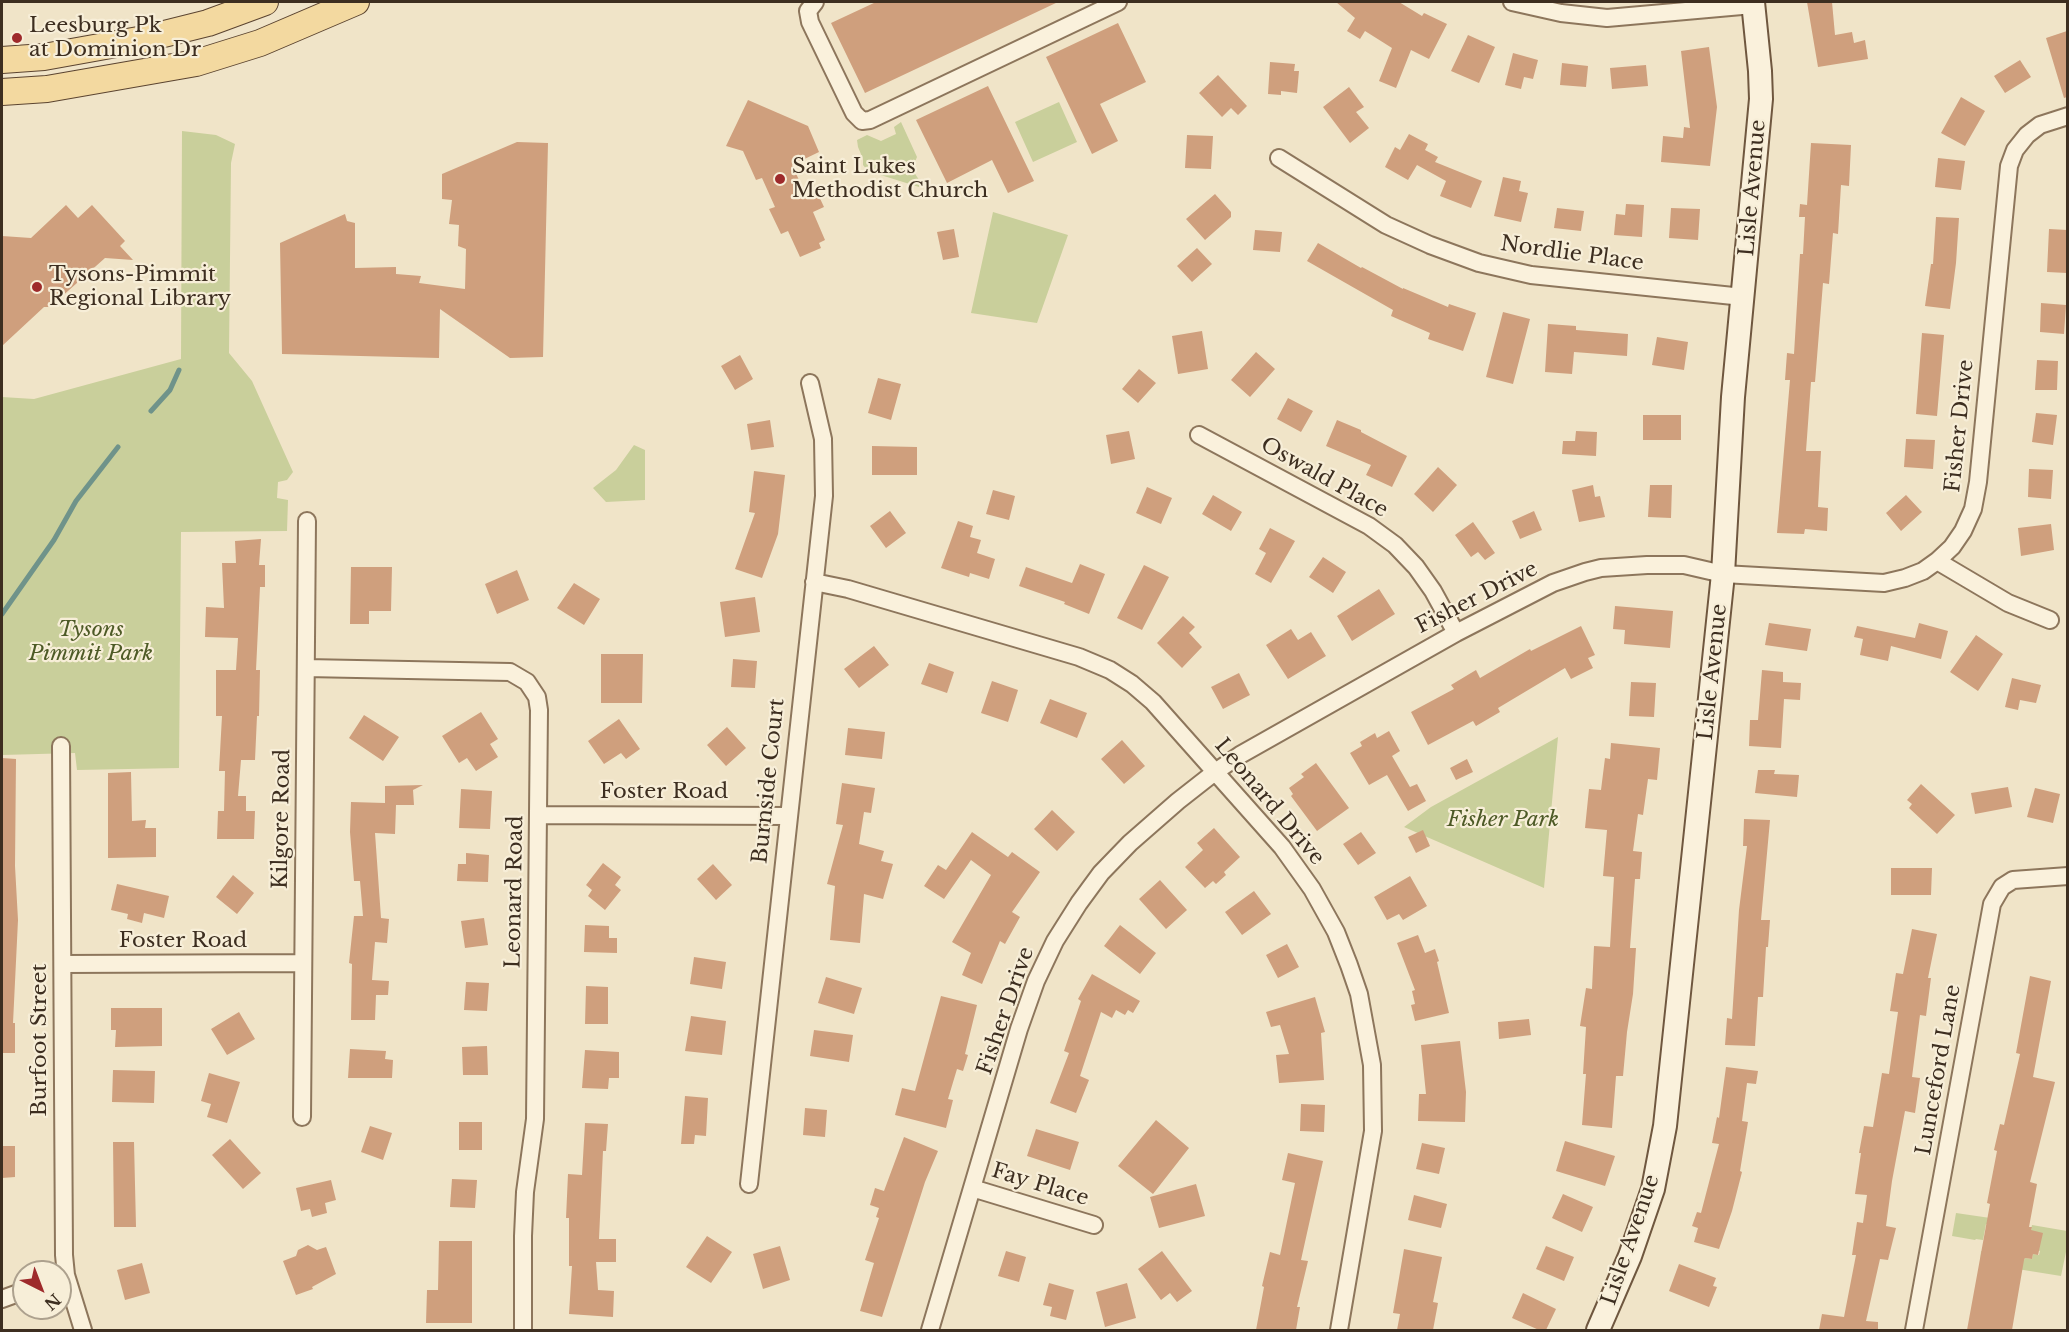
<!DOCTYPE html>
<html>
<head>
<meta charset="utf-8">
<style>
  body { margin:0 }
  #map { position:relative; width:2069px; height:1332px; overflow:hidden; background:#f0e4c8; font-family:"Libre Baskerville",serif }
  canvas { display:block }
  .frame { position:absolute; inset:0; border:3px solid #3d2e20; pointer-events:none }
  .north { position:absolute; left:12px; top:1260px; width:60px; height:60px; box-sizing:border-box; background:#f7eed8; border:2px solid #ada18e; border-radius:50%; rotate:138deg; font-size:16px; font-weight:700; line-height:24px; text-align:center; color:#3d2e20 }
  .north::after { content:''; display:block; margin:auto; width:21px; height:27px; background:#9e2a2b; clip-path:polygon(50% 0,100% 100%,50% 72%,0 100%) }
</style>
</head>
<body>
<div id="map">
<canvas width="2069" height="1332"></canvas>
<div class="frame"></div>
<div class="north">N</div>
</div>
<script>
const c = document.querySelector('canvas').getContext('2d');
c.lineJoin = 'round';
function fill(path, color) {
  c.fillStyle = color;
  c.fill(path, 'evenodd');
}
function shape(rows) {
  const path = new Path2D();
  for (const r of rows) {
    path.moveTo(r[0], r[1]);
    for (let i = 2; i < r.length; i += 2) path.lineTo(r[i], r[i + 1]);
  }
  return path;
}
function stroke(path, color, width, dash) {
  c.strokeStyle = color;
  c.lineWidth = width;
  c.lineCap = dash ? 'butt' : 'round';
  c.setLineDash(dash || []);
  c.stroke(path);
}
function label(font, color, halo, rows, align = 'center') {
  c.font = font + ' "Libre Baskerville",serif';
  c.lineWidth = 4.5;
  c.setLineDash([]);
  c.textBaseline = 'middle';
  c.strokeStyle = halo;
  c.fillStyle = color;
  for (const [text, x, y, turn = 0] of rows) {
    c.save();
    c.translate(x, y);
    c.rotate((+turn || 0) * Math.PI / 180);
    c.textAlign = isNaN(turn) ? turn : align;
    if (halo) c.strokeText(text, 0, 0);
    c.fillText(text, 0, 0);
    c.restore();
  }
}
const green = shape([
  [1059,102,1077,142,1033,162,1015,122],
  [901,122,917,157,912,169,921,183,919,187,868,171,863,165,863,159,858,147,857,140,867,135,881,141,896,134,894,127],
  [182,131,216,135,235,144,231,163,229,353,252,381,293,472,287,480,278,482,277,498,288,500,287,531,181,532,179,768,77,770,75,753,2,755,2,397,34,399,181,359],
  [993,212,1068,235,1037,323,971,313],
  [634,445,645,450,645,500,606,502,593,488,616,470],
  [1558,737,1544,888,1404,827,1431,807],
  [1956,1213,2004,1220,2003,1227,1986,1224,1983,1240,1976,1239,1975,1240,1952,1236],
  [2032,1225,2067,1231,2067,1247,2061,1276,1980,1263,1981,1251,2024,1260,2025,1258,2032,1259,2033,1254,2039,1255,2040,1251,2034,1249,2028,1243]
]);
const stream = shape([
  [151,411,170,390,179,370],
  [2,614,54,540,76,501,118,447]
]);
const building = shape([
  [876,2,1058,2,865,93,831,23],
  [1336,2,1399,2,1422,16,1424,13,1447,24,1429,59,1411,50,1396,88,1379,81,1392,48,1365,31,1360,39,1347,31,1355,18],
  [1807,2,1832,2,1835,35,1852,32,1854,43,1865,40,1868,59,1818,67],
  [1118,23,1146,82,1100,104,1118,141,1092,154,1046,57],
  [2067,31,2067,97,2064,98,2046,38],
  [1468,35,1495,47,1479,83,1451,71],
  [1709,47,1717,107,1710,166,1661,162,1663,136,1683,138,1684,127,1690,128,1681,51],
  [1513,53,1538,60,1533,79,1524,77,1521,89,1505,85],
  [2020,60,2031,77,2005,93,1994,76],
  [1270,62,1295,64,1294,71,1299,71,1297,93,1281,91,1281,95,1268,94],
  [1562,63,1588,66,1586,87,1560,85],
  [1646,65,1648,86,1612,89,1610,68],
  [1218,75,1247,106,1238,115,1231,108,1222,117,1199,93],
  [988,86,1034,181,1008,193,992,160,947,183,916,120],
  [1349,87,1364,107,1356,112,1369,128,1350,143,1323,107],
  [1961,97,1985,111,1965,146,1941,133],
  [748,100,808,126,819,152,792,165,806,195,816,190,824,207,813,212,825,240,819,243,821,248,800,257,788,231,781,234,769,209,775,207,762,178,756,180,743,151,726,146],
  [1409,134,1428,144,1425,150,1438,157,1435,162,1482,181,1471,208,1440,196,1446,181,1417,165,1408,180,1385,167,1395,147,1400,150],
  [1187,135,1213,136,1211,169,1185,168],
  [517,142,548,143,543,357,510,358,440,309,439,358,282,354,280,243,345,214,347,221,355,223,355,268,396,267,396,274,421,276,419,283,465,289,466,249,458,246,459,225,449,224,452,200,442,199,442,174],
  [1811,143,1851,145,1849,186,1841,185,1838,234,1833,233,1829,284,1823,283,1815,382,1811,382,1806,451,1821,451,1818,507,1828,508,1827,531,1805,529,1804,534,1777,533,1790,380,1785,380,1787,353,1794,354,1800,254,1803,254,1805,217,1799,217,1800,204,1807,205],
  [1938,158,1965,161,1961,190,1935,187],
  [1503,177,1521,181,1519,191,1528,193,1521,222,1494,216],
  [1215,194,1231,212,1231,217,1205,240,1186,219],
  [1626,204,1644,205,1642,237,1614,235,1616,214,1625,215],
  [66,205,78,218,92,205,125,241,120,246,133,260,105,258,50,307,44,307,2,346,2,236,31,238],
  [1557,208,1584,211,1581,231,1554,228],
  [1671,208,1700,209,1698,240,1669,238],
  [1936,217,1959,218,1956,263,1950,309,1925,306,1931,264,1933,264],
  [954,229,959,257,943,260,937,232],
  [2049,229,2067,230,2067,273,2047,272],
  [1255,230,1282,232,1280,252,1253,250],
  [1318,243,1361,268,1362,267,1403,289,1403,288,1448,307,1449,304,1476,313,1463,351,1428,339,1430,333,1391,316,1393,310,1307,261],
  [1197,248,1212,264,1192,282,1177,266],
  [2041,303,2066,305,2064,334,2040,332],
  [1503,312,1530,319,1513,384,1486,377],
  [1548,324,1576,326,1576,330,1628,334,1627,356,1574,352,1572,374,1545,372],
  [1202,331,1208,369,1178,374,1172,336],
  [1922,333,1944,335,1937,416,1916,414],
  [1657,337,1688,342,1684,370,1652,365],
  [1256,352,1275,369,1250,397,1231,380],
  [740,355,753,379,735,390,721,366],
  [2037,360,2058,361,2057,390,2035,390],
  [1139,369,1156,383,1138,403,1122,389],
  [878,378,901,384,891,420,868,413],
  [1288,398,1313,411,1301,432,1277,419],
  [2036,413,2057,415,2053,445,2032,442],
  [1643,415,1681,415,1681,440,1643,440],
  [770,420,774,447,751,450,747,424],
  [1337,420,1361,430,1361,432,1407,456,1392,487,1366,475,1371,465,1326,446],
  [1129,431,1135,459,1111,464,1106,435],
  [1576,431,1597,432,1596,456,1562,454,1563,441,1575,441],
  [1906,439,1935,440,1933,469,1904,467],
  [872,446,917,447,917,475,872,475],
  [1438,467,1457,485,1433,512,1414,494],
  [2029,469,2053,470,2051,499,2028,497],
  [754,471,785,475,778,534,762,578,735,569,755,513,749,512],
  [1593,485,1595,497,1600,496,1605,517,1579,522,1572,490],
  [1650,485,1672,485,1671,518,1648,517],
  [1147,487,1172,498,1161,524,1136,513],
  [993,490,1015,496,1009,520,986,514],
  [1213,495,1242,512,1231,531,1202,514],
  [1906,495,1922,512,1901,531,1886,513],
  [890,511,906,533,886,548,870,526],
  [1534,511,1542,530,1520,539,1512,521],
  [958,521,973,526,970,537,981,540,977,553,995,559,989,579,970,573,969,577,941,568],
  [1473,522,1495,553,1485,560,1478,552,1471,557,1455,535],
  [2051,524,2054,550,2021,556,2018,528],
  [1270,528,1295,541,1271,583,1255,574,1266,553,1259,549],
  [261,539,259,565,265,565,265,587,260,587,256,670,260,670,259,716,257,716,255,760,241,760,238,796,246,796,246,811,255,811,254,839,217,839,218,811,224,811,225,771,219,771,222,716,216,716,216,670,236,670,238,638,205,637,206,607,224,608,222,563,236,563,235,541],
  [1323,557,1346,572,1333,593,1309,577],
  [1080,564,1105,574,1089,614,1064,604,1065,602,1019,586,1026,567,1072,583],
  [1144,565,1169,577,1142,630,1117,618],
  [351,567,392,567,391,611,369,611,369,624,350,624],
  [517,570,529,600,497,614,485,584],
  [574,583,600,599,584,625,557,608],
  [1379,589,1395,614,1352,641,1337,616],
  [755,597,760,632,725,637,720,602],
  [1615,606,1673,611,1670,648,1624,644,1625,630,1613,629],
  [1183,616,1195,627,1189,633,1202,647,1182,668,1157,643],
  [1769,623,1811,629,1807,651,1765,645],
  [1919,623,1948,631,1941,659,1891,646,1888,661,1860,655,1863,639,1854,637,1857,626,1915,638],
  [1581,626,1595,655,1588,658,1593,668,1571,679,1565,668,1498,708,1500,712,1476,726,1473,721,1428,745,1411,712,1454,689,1451,685,1476,670,1480,678,1530,649,1531,651],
  [1291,629,1298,640,1311,632,1326,656,1288,679,1266,645],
  [1976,635,2003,654,1978,691,1950,672],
  [874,646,889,665,859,688,844,669],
  [601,654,643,654,642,703,601,703],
  [733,659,757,661,755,688,731,687],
  [929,663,954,672,947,693,921,684],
  [1762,670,1783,672,1783,682,1801,683,1800,700,1784,699,1781,748,1749,746,1750,720,1758,720],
  [1239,673,1250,695,1223,709,1211,687],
  [2012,678,2041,685,2036,703,2020,700,2018,710,2005,707],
  [992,681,1018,690,1008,722,981,713],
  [1631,682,1656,683,1654,717,1629,716],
  [1050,699,1087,713,1077,738,1040,723],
  [481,712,498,739,490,744,498,757,476,771,467,758,459,763,442,736],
  [364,715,399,737,383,761,349,738],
  [619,719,640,749,626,759,621,753,604,764,588,741],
  [727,727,746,748,726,766,707,745],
  [848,728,885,732,882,759,845,755],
  [1389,731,1400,751,1392,756,1410,787,1417,784,1426,801,1408,811,1387,775,1369,785,1350,753,1362,746,1360,742,1375,733,1377,738],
  [1122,740,1145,766,1124,784,1101,759],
  [1611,743,1660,748,1657,780,1648,779,1643,815,1638,814,1633,851,1642,852,1640,879,1635,879,1630,948,1636,948,1633,994,1627,1032,1623,1076,1616,1076,1612,1128,1582,1125,1586,1074,1583,1074,1586,1027,1580,1026,1586,988,1592,989,1594,946,1610,947,1614,877,1603,876,1607,830,1585,828,1589,789,1601,790,1605,758,1610,759],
  [2,758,16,759,15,866,18,920,13,1023,15,1023,15,1053,2,1053],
  [1467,759,1473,772,1456,780,1450,768],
  [1316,763,1349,808,1317,831,1291,796,1293,794,1289,788,1304,777,1301,774],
  [1758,770,1775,770,1774,774,1799,775,1797,797,1755,793],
  [131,772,132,821,146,820,145,828,156,828,156,857,108,858,108,773],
  [842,783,875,788,871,813,864,812,859,844,884,851,881,861,893,864,883,899,864,894,860,943,830,940,835,886,827,884,843,825,836,824],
  [1921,784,1955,815,1937,834,1909,808,1912,804,1907,800],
  [423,785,413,790,414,805,396,805,395,834,375,833,381,918,389,919,387,943,375,942,372,980,389,981,388,995,376,995,375,1020,351,1020,352,964,349,963,354,916,363,916,360,881,354,881,350,832,351,802,385,803,385,786],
  [2008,787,2012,807,1975,814,1971,793],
  [2035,788,2060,794,2053,823,2027,817],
  [461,789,492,791,490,829,459,828],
  [1052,810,1075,832,1057,851,1034,829],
  [1744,819,1770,820,1761,920,1770,920,1768,947,1766,947,1763,997,1758,997,1755,1046,1725,1045,1727,1018,1732,1019,1739,910,1747,846,1743,846],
  [1214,828,1240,857,1224,872,1226,875,1216,884,1213,881,1205,888,1185,867,1203,850,1197,843],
  [1423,830,1430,846,1416,853,1408,837],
  [972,832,1008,857,1012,852,1040,872,1012,912,1020,917,1005,944,1000,941,982,984,962,975,971,953,952,942,991,875,971,860,944,899,924,886,938,865,946,870],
  [1361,832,1376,853,1358,865,1343,844],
  [466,853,489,855,488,882,457,881,458,864,466,864],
  [603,863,621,877,615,885,621,890,605,910,588,896,592,890,586,885],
  [713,864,732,885,716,900,697,879],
  [1891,868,1932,868,1931,895,1891,895],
  [233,875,254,893,237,914,216,897],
  [1410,876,1427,906,1403,920,1399,914,1387,920,1374,897],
  [1160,880,1187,910,1166,929,1139,899],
  [117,884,169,896,164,918,144,913,142,923,127,919,128,914,111,910],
  [1254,891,1271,914,1242,935,1225,912],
  [484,918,488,945,465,948,461,921],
  [585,925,609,926,609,938,617,938,617,953,584,952],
  [1120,925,1156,953,1140,974,1104,946],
  [1912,929,1937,934,1928,978,1931,978,1926,1016,1920,1015,1912,1077,1920,1078,1915,1113,1905,1111,1892,1181,1886,1226,1896,1228,1888,1260,1880,1259,1866,1321,1878,1322,1878,1330,1819,1330,1822,1314,1844,1317,1856,1255,1852,1255,1857,1222,1863,1223,1867,1195,1855,1194,1861,1153,1859,1153,1864,1126,1873,1127,1882,1073,1889,1074,1898,1012,1890,1011,1896,973,1903,974],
  [1418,935,1425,953,1435,949,1439,961,1437,962,1449,1013,1415,1021,1411,1005,1415,1004,1412,991,1415,990,1397,943],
  [1287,944,1299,967,1278,978,1266,955],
  [694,957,726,962,722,989,690,984],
  [1092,974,1140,1001,1133,1013,1128,1010,1125,1015,1116,1010,1112,1018,1101,1012,1080,1076,1089,1080,1076,1113,1050,1103,1069,1053,1064,1051,1081,1001,1078,999],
  [2030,976,2051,981,2033,1077,2055,1082,2030,1182,2037,1184,2029,1227,2032,1227,2031,1230,2043,1233,2038,1255,2033,1254,2032,1259,2025,1258,2024,1260,2012,1330,1967,1330,1990,1204,1987,1203,1997,1151,1994,1150,2000,1124,2004,1125,2020,1054,2016,1053],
  [826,977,862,988,854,1014,818,1003],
  [466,982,489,983,487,1011,464,1010],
  [586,986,608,987,608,1024,585,1024],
  [941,996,977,1005,965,1054,968,1055,963,1071,957,1069,948,1099,953,1100,946,1128,895,1115,902,1088,915,1091],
  [1315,997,1325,1032,1321,1033,1324,1080,1279,1083,1276,1055,1289,1054,1280,1025,1271,1027,1266,1012],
  [111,1008,162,1008,162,1046,115,1047,116,1030,111,1030],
  [239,1012,255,1039,227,1055,211,1029],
  [691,1016,726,1021,722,1055,685,1051],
  [1529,1019,1531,1035,1499,1039,1498,1022],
  [814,1030,853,1035,849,1062,810,1056],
  [1460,1041,1466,1092,1465,1122,1418,1121,1419,1094,1426,1094,1421,1045],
  [487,1046,488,1075,463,1075,462,1047],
  [350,1049,386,1051,385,1059,393,1060,392,1078,348,1078],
  [585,1050,619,1052,619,1078,609,1078,608,1089,582,1088],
  [1726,1067,1758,1071,1756,1084,1747,1083,1742,1121,1748,1122,1740,1171,1742,1172,1732,1211,1719,1249,1694,1242,1698,1228,1692,1226,1697,1212,1701,1213,1719,1144,1712,1143,1717,1117,1719,1118],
  [113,1070,155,1071,154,1103,112,1102],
  [209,1073,240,1082,227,1123,207,1117,211,1104,201,1101],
  [685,1096,708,1098,706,1136,695,1135,694,1144,681,1144],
  [1301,1104,1325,1105,1324,1132,1300,1131],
  [805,1108,827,1110,825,1137,803,1135],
  [1156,1120,1189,1148,1153,1194,1118,1166],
  [459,1122,482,1122,482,1150,459,1150],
  [585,1123,608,1124,606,1151,603,1151,599,1239,616,1239,616,1262,596,1262,598,1290,614,1291,613,1317,569,1314,572,1266,569,1266,569,1218,566,1218,568,1174,582,1175],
  [370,1126,392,1133,383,1160,361,1152],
  [1036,1129,1079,1142,1070,1170,1027,1156],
  [904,1137,938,1151,925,1182,882,1317,860,1311,874,1263,865,1260,879,1218,876,1217,879,1208,870,1205,875,1188,884,1191],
  [230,1139,261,1173,243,1189,212,1155],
  [1565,1141,1615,1156,1605,1186,1556,1171],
  [113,1142,134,1142,136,1227,114,1227],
  [1422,1143,1445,1148,1439,1174,1416,1169],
  [2,1146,15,1146,15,1177,2,1178],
  [1288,1153,1323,1161,1301,1260,1308,1261,1297,1307,1300,1307,1296,1330,1256,1330,1264,1287,1262,1286,1270,1252,1280,1255,1295,1183,1282,1180],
  [452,1179,477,1180,475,1208,450,1207],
  [331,1180,336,1200,325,1203,327,1213,312,1217,310,1209,301,1211,296,1188],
  [1196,1184,1205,1216,1159,1228,1150,1197],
  [1563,1194,1593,1207,1582,1232,1552,1218],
  [1414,1195,1447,1204,1441,1228,1408,1220],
  [707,1236,732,1252,711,1283,686,1267],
  [439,1241,472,1241,472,1323,426,1323,427,1290,438,1290],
  [308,1245,317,1250,326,1247,336,1274,312,1287,313,1289,296,1295,283,1261,296,1256,298,1250],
  [780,1246,790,1280,763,1289,753,1254],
  [1546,1246,1574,1257,1564,1281,1536,1269],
  [1404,1249,1442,1257,1433,1302,1438,1303,1433,1330,1397,1330,1400,1314,1393,1313],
  [1006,1251,1026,1257,1019,1282,998,1276],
  [1162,1251,1192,1291,1177,1302,1170,1293,1161,1300,1138,1269],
  [142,1263,150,1293,125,1300,117,1270],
  [1679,1264,1716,1278,1713,1286,1717,1287,1709,1307,1669,1291],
  [1049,1283,1074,1290,1066,1320,1050,1316,1052,1307,1043,1305],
  [1127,1283,1136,1318,1105,1327,1096,1292],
  [1523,1293,1556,1309,1546,1330,1539,1330,1512,1318]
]);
const street = shape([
  [815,2,808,11,810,22,854,113,862,121,870,120,1118,2],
  [1512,2,1561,13,1607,18,1753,5],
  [1279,158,1386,225,1430,245,1479,263,1531,275,1743,297],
  [1199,435,1369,526,1395,545,1416,567,1433,591,1456,633],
  [1937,561,2008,603,2050,620],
  [814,582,848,589,1079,657,1110,670,1132,684,1153,702,1282,847,1312,889,1336,932,1349,965,1359,994,1372,1065,1373,1131,1339,1330],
  [306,668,510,672,527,682,537,697,539,710,535,1119,525,1192,523,1236,523,1330],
  [61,746,64,1255,66,1275,83,1330],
  [538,815,789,816],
  [63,964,303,963],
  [302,1117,307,521],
  [749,1184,824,496,823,439,810,383],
  [972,1188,1094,1225],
  [2,1299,24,1291],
  [930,1330,1019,1029,1036,981,1055,941,1079,903,1101,873,1130,843,1178,801,1215,772,1240,755,1456,633,1553,583,1585,572,1601,568,1647,565,1684,565,1723,574,1884,583,1905,578,1923,571,1937,561,1952,547,1963,531,1973,509,1978,482,2009,166,2015,150,2027,135,2040,125,2068,116],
  [1914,1330,1992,904,2002,887,2013,880,2068,876]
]);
const secondary = shape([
  [1598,1330,1630,1256,1653,1189,1665,1126,1723,574,1733,397,1761,99,1760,71,1753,2]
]);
const primary = shape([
  [2,60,44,57,144,39,208,23,265,2],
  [2,92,47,89,196,63,260,43,356,2]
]);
const markers = [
  [17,38,6,"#9e2a2b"],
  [780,179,6,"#9e2a2b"],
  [37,287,6,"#9e2a2b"]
];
const poiNames = [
  ["Leesburg Pk",29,26],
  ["at Dominion Dr",29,50],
  ["Saint Lukes",792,167],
  ["Methodist Church",792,191],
  ["Tysons-Pimmit",49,275],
  ["Regional Library",49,299]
];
const streetNames = [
  ["Lisle Avenue",1753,188,-85],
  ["Nordlie Place",1572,254,8],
  ["Fisher Drive",1960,426,-84],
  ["Oswald Place",1324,478,29],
  ["Fisher Drive",1477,598,-27],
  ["Lisle Avenue",1713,672,-84],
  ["Burnside Court",769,781,-84],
  ["Foster Road",664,792],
  ["Leonard Drive",1269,802,50],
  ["Kilgore Road",282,819,-89],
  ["Leonard Road",515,892,-89],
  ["Foster Road",183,941],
  ["Fisher Drive",1006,1011,-71],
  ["Burfoot Street",40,1040,-90],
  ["Lunceford Lane",1939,1070,-80],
  ["Fay Place",1040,1185,17],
  ["Lisle Avenue",1631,1240,-71]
];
const parkNames = [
  ["Tysons",91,630],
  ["Pimmit Park",91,654],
  ["Fisher Park",1503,820]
];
fill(green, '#c9cf9b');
stroke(stream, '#6f938a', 5);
fill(building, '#cf9f7d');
stroke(street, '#8d765c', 20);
stroke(secondary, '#6f573f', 26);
stroke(primary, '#5b4430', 28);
stroke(street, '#faf1dc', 16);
stroke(secondary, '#faf1dc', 22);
stroke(primary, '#f3d9a0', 26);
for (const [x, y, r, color] of markers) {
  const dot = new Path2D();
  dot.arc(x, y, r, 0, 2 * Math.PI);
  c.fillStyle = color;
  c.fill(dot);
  stroke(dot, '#f7eed8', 2);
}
label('21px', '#3d2e20', '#f7eed8', poiNames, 'left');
label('21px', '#3d2e20', '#f7eed8', streetNames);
label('italic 21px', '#4d5a26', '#f7eed8', parkNames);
</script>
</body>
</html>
